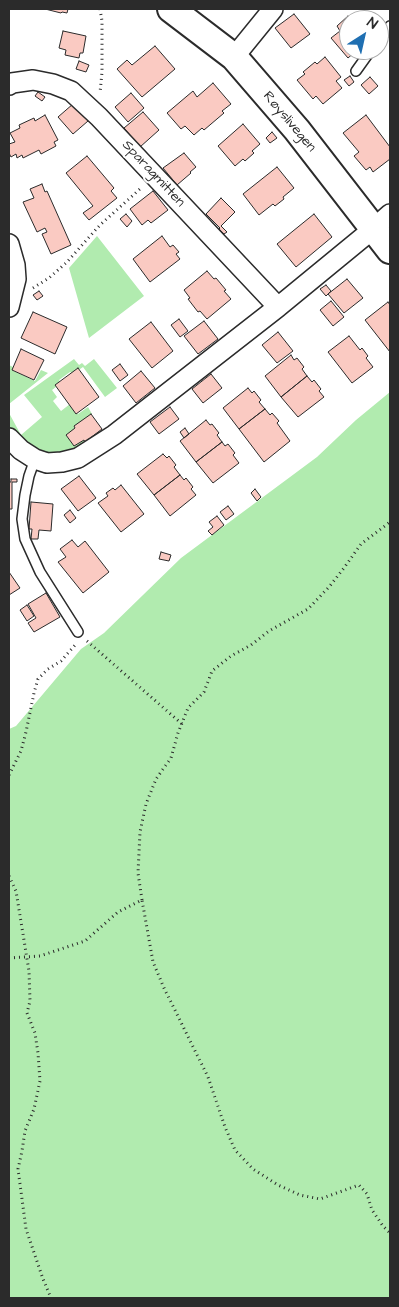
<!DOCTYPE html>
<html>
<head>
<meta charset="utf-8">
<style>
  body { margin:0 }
  #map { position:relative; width:399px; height:1307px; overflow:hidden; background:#fff; font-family:"Architects Daughter",sans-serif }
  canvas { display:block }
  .frame { position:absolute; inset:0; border:10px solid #2b2b2b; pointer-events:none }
  .north { position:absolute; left:339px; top:10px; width:50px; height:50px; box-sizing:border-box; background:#fff; border:1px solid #aaa; border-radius:50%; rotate:35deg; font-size:14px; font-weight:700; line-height:20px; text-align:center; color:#2b2b2b }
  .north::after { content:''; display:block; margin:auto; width:18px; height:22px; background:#1f6fb2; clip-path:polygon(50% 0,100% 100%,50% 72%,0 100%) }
</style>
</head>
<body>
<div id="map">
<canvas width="399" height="1307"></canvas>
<div class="frame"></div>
<div class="north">N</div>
</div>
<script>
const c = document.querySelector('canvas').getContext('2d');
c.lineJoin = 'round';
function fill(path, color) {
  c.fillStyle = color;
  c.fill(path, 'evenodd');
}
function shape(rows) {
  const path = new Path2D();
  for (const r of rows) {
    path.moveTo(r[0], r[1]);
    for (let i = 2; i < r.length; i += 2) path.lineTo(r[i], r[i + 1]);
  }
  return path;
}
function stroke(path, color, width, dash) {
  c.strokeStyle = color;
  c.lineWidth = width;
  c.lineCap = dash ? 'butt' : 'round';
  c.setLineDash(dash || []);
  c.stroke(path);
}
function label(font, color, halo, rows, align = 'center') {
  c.font = font + ' "Architects Daughter",sans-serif';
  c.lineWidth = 4;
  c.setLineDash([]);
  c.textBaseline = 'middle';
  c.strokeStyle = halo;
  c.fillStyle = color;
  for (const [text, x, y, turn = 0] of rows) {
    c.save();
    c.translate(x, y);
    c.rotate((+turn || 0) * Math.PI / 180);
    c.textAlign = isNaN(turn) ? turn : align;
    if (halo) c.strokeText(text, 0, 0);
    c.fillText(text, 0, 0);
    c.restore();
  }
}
const green = shape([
  [97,236,144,296,89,338,69,268],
  [74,359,79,365,82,363,85,366,94,359,117,388,105,397,83,367,73,374,70,372,59,380,61,383,52,390,57,397,53,401,61,411,70,404,78,414,88,407,92,414,75,426,86,442,115,422,118,425,75,452,41,454,13,434,9,428,9,413,21,435,42,417,24,395],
  [9,365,15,368,14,371,35,381,41,370,48,373,9,404],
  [390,392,390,1298,9,1298,9,729,16,726,81,649,104,633,181,558,317,457,356,420]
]);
const building = shape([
  [45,9,68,9,67,13,62,12,61,13,45,9],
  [360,13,366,20,353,20,360,13],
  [294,14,310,34,291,48,275,28,294,14],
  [348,16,352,20,349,20,349,50,364,50,359,54,356,51,348,58,331,38,340,31,337,26,348,16],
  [63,31,86,36,83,53,80,53,79,58,65,55,66,50,59,48,63,31],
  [155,46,175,69,142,97,117,69,127,60,132,65,155,46],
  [325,57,341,77,336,81,342,88,323,104,316,96,313,99,297,80,305,74,303,72,315,62,317,64,325,57],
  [79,61,89,65,86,72,76,69,79,61],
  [350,76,354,82,349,86,344,80,350,76],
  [370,77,378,86,369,94,361,85,370,77],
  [213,83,231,104,222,111,224,113,204,130,202,128,194,135,185,126,181,129,167,113,193,91,197,97,213,83],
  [38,92,45,97,42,101,35,96,38,92],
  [131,93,144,108,128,122,115,107,131,93],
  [73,104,88,121,73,134,58,117,73,104],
  [143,112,159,130,140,147,124,128,143,112],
  [45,115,58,140,54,142,56,146,41,154,39,150,23,158,22,155,17,158,16,154,11,157,9,153,9,144,15,142,10,133,20,128,19,125,34,118,35,121,45,115],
  [366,115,390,147,390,159,373,172,370,167,366,170,354,156,359,152,343,133,366,115],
  [243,124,260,144,252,151,254,153,245,161,243,159,235,166,218,146,243,124],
  [272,132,277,138,270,143,266,138,272,132],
  [184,153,196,167,190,172,191,173,177,185,163,168,184,153],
  [87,156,114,188,111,191,117,198,89,220,83,213,93,206,66,173,87,156],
  [277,167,294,188,283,197,284,199,275,206,273,204,259,215,243,194,277,167],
  [42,184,45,192,47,191,71,245,51,254,42,234,47,232,45,228,37,232,23,202,34,198,30,189,42,184],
  [153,191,168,210,151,223,148,220,142,225,130,209,153,191],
  [221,198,235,212,221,226,227,232,224,234,219,229,220,228,206,214,221,198],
  [126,214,132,221,127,227,120,219,126,214],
  [314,214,332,237,296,267,277,244,314,214],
  [162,236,170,247,173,245,179,252,176,254,180,259,150,282,133,259,162,236],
  [207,271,214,279,216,278,226,290,224,291,231,299,207,319,200,311,198,312,188,299,190,298,184,290,207,271],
  [347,279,363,298,344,313,328,294,347,279],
  [326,285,331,291,326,296,320,289,326,285],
  [39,291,43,296,37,300,33,295,39,291],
  [331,301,344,317,333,326,320,310,331,301],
  [388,302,390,305,390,352,365,320,388,302],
  [33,312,67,327,55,354,21,338,33,312],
  [179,319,188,331,180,337,171,325,179,319],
  [204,321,218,339,198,354,184,336,204,321],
  [151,322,173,351,152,368,129,339,151,322],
  [278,332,293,351,277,363,262,345,278,332],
  [349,336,360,350,362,348,368,356,366,358,373,367,352,383,328,352,349,336],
  [21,349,44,360,34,380,12,370,21,349],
  [291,355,294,360,297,358,304,367,302,369,307,376,281,397,265,376,291,355],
  [120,364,128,375,120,381,112,370,120,364],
  [78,368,99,397,76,414,55,385,78,368],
  [141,371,155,388,136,403,123,386,141,371],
  [211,374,222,388,203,403,192,389,211,374],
  [307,376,312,382,314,380,321,389,319,391,324,397,298,417,281,397,307,376],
  [248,388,252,393,254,391,261,400,259,402,265,409,239,429,223,408,248,388],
  [170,407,179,419,159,434,150,422,170,407],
  [265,409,270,415,272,413,279,421,277,423,290,441,264,462,239,429,265,409],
  [91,414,102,429,85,442,84,440,74,446,66,435,75,428,74,426,91,414],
  [206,420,210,425,212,424,219,433,217,435,222,442,196,462,180,441,206,420],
  [185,428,189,434,184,438,180,432,185,428],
  [222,442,225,446,228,444,235,453,233,455,239,463,213,483,196,462,222,442],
  [163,454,167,458,169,456,176,465,174,467,180,475,154,495,137,474,163,454],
  [180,475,184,480,186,478,193,487,191,489,196,495,170,516,154,495,180,475],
  [79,476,96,498,78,511,61,489,79,476],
  [11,479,17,479,17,482,12,482,12,509,9,509,9,482,11,482,11,479],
  [121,485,144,514,121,532,98,503,108,496,106,493,113,488,115,490,121,485],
  [255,489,261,497,257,501,251,493,255,489],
  [31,502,53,504,51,531,39,530,38,539,31,539,32,529,29,529,31,502],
  [228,506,234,514,226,520,220,512,228,506],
  [70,510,76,518,70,523,64,515,70,510],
  [217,516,224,525,212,535,208,531,213,527,209,522,217,516],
  [72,540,78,547,85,541,109,572,83,593,58,562,66,557,60,549,72,540],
  [161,552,171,555,169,561,159,559,161,552],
  [9,572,20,588,9,595,9,572],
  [46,593,60,617,34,632,28,623,36,618,28,604,46,593],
  [27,605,34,616,27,621,20,610,27,605]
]);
const path = shape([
  [100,9,102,21,102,72,100,93],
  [33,288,49,278,67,262,100,225,140,189],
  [87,641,182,724],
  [9,775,21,751,26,732,34,693,38,679,48,669,61,661,75,645],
  [9,876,16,891,29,971,30,1001,27,1013,35,1033,38,1053,40,1081,34,1109,25,1131,22,1151,18,1169,26,1229,43,1279,51,1298],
  [142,900,138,873,140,832,146,804,156,779,171,758,178,733,188,708,204,692,212,671,231,656,251,645,269,631,308,609,329,587,344,568,361,544,390,522],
  [9,958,40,956,85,941,118,912,142,900,153,962,164,988,208,1077,225,1127,235,1150,253,1169,278,1185,300,1195,320,1199,359,1185,367,1194,372,1210,383,1226,390,1233]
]);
const lane = shape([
  [379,40,390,26],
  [356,71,371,50],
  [35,459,29,476,25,495,22,519,25,539,40,572,78,632]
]);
const street = shape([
  [234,57,273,9],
  [9,85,12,83,33,80,53,84,71,91,99,117,278,307],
  [9,244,15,265,16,279,9,307],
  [9,438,21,450,35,459,47,463,62,462,78,458,114,435,278,307,373,229,390,214]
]);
const secondary = shape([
  [171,9,234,57,297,130,390,250]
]);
const streetNames = [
  ["Røyslivegen",289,122,50],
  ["Sparagmitten",153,174,47]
];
fill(green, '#b1ebaf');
fill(building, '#facac2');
stroke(building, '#2b2b2b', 1);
stroke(lane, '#2b2b2b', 12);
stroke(street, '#2b2b2b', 22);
stroke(secondary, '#2b2b2b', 30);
stroke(path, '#2b2b2b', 3, [1, 4]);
stroke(lane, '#fff', 9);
stroke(street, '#fff', 19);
stroke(secondary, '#fff', 26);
label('14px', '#2b2b2b', '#fff', streetNames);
</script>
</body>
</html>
